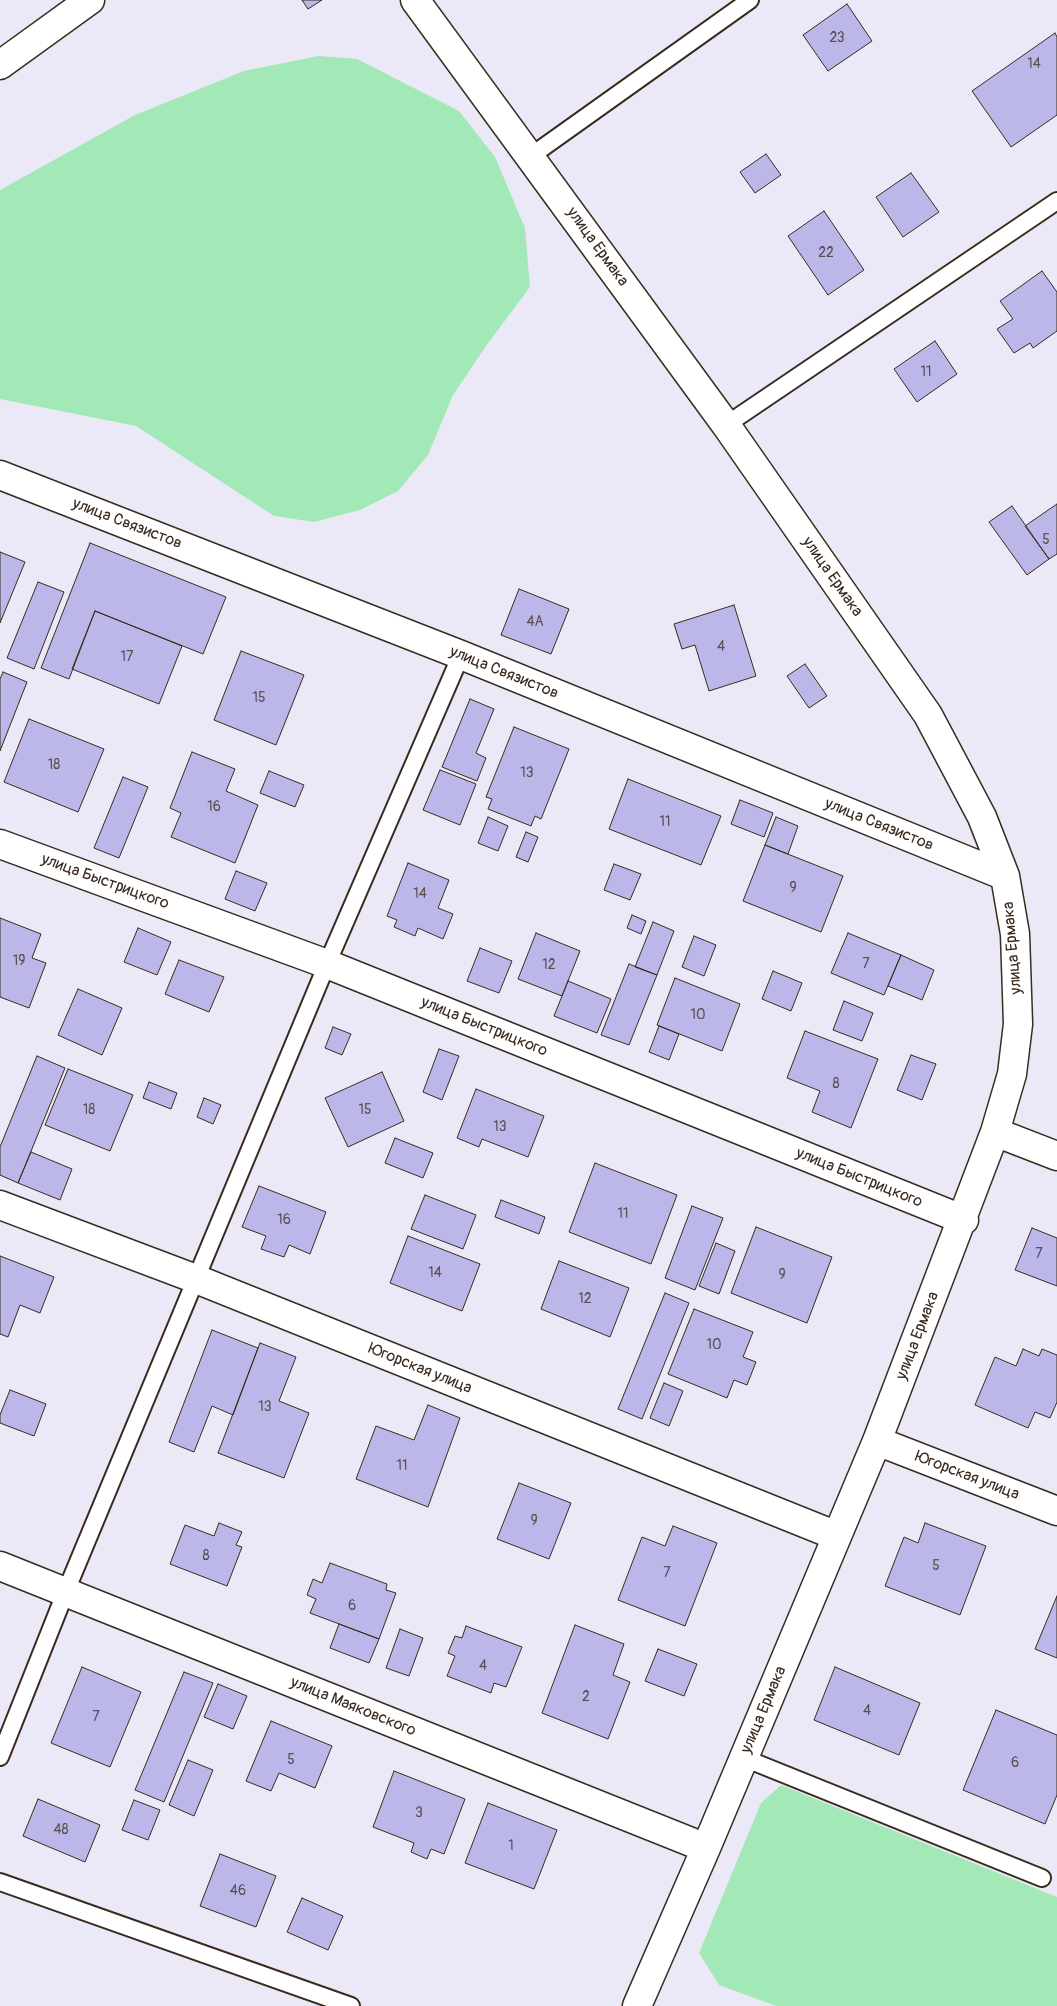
<!DOCTYPE html>
<html>
<head>
<meta charset="utf-8">
<style>
  body { margin:0 }
  canvas { display:block; background:#ebe9f8 }
</style>
</head>
<body>
<canvas width="1057" height="2006"></canvas>
<script>
const c = document.querySelector('canvas').getContext('2d');
c.lineJoin = 'round';
function fill(path, color) {
  c.fillStyle = color;
  c.fill(path, 'evenodd');
}
function shape(rows) {
  const path = new Path2D();
  for (const r of rows) {
    path.moveTo(r[0], r[1]);
    for (let i = 2; i < r.length; i += 2) path.lineTo(r[i], r[i + 1]);
  }
  return path;
}
function stroke(path, color, width, dash) {
  c.strokeStyle = color;
  c.lineWidth = width;
  c.lineCap = dash ? 'butt' : 'round';
  c.setLineDash(dash || []);
  c.stroke(path);
}
function label(font, color, halo, rows, align = 'center') {
  c.font = font + ' Pangolin,sans-serif';
  c.lineWidth = 5;
  c.setLineDash([]);
  c.textBaseline = 'middle';
  c.strokeStyle = halo;
  c.fillStyle = color;
  for (const [text, x, y, turn = 0] of rows) {
    c.save();
    c.translate(x, y);
    c.rotate((+turn || 0) * Math.PI / 180);
    c.textAlign = isNaN(turn) ? turn : align;
    if (halo) c.strokeText(text, 0, 0);
    c.fillText(text, 0, 0);
    c.restore();
  }
}
const green = shape([
  [318,56,357,59,459,111,495,157,525,228,530,287,486,346,453,395,428,455,398,491,360,510,314,522,274,516,136,426,0,399,0,190,135,115,244,71],
  [781,1785,1057,1897,1057,2006,776,2006,719,1985,699,1953,761,1803]
]);
const building = shape([
  [302,0,322,0,308,9,302,0],
  [847,4,872,41,828,71,803,35,847,4],
  [1055,33,1057,37,1057,115,1011,147,972,91,1055,33],
  [766,154,781,175,755,193,740,172,766,154],
  [911,173,939,212,903,237,876,197,911,173],
  [824,211,864,270,828,295,788,236,824,211],
  [1042,271,1057,292,1057,331,1033,348,1030,343,1014,353,997,329,1013,319,1000,301,1042,271],
  [935,341,957,374,917,402,894,369,935,341],
  [1057,504,1057,554,1049,559,1025,526,1057,504],
  [1012,506,1049,559,1027,575,989,522,1012,506],
  [90,543,226,597,203,654,95,611,69,679,41,668,90,543],
  [0,552,25,562,0,623,0,552],
  [38,582,64,592,34,669,7,658,38,582],
  [519,589,569,609,551,654,501,635,519,589],
  [734,605,756,676,709,691,695,645,682,649,674,624,734,605],
  [95,611,182,646,159,704,72,669,95,611],
  [241,651,304,675,276,745,214,720,241,651],
  [805,664,827,696,809,708,787,676,805,664],
  [3,672,27,682,0,751,0,679,3,672],
  [470,699,494,709,476,753,486,758,477,781,442,767,470,699],
  [29,719,104,749,78,812,4,782,29,719],
  [514,727,569,749,541,819,535,816,531,826,488,809,492,799,486,797,514,727],
  [192,752,235,769,226,791,258,805,235,863,171,837,181,813,170,808,192,752],
  [440,770,476,784,460,825,423,810,440,770],
  [269,771,304,785,295,807,260,793,269,771],
  [123,777,148,787,119,858,94,848,123,777],
  [628,779,721,816,701,865,609,829,628,779],
  [740,800,773,813,764,837,731,824,740,800],
  [488,817,508,826,498,851,478,843,488,817],
  [776,817,798,826,788,854,765,845,776,817],
  [526,832,538,837,528,862,516,857,526,832],
  [765,845,843,876,821,932,743,901,765,845],
  [408,863,449,880,438,908,453,914,443,939,418,928,415,936,394,927,397,920,387,916,408,863],
  [614,864,641,874,630,900,604,890,614,864],
  [236,871,267,883,255,911,225,899,236,871],
  [632,915,646,921,641,934,627,928,632,915],
  [0,918,41,934,32,958,46,963,29,1008,0,997,0,918],
  [653,922,674,931,657,975,635,967,653,922],
  [138,928,171,942,157,975,124,962,138,928],
  [536,933,580,951,562,996,518,979,536,933],
  [848,933,901,955,884,995,831,973,848,933],
  [694,936,716,945,704,976,682,967,694,936],
  [480,948,512,961,499,993,467,981,480,948],
  [901,955,934,970,922,1000,888,986,901,955],
  [179,960,224,977,209,1012,165,994,179,960],
  [629,964,657,975,629,1045,601,1035,629,964],
  [773,971,802,983,791,1011,762,999,773,971],
  [675,978,740,1004,722,1051,657,1025,675,978],
  [568,981,611,999,597,1033,554,1016,568,981],
  [78,989,122,1008,102,1055,58,1035,78,989],
  [844,1001,873,1013,862,1041,833,1030,844,1001],
  [659,1026,679,1034,669,1060,649,1052,659,1026],
  [333,1027,351,1034,342,1055,325,1048,333,1027],
  [805,1031,878,1059,851,1128,812,1112,820,1091,787,1078,805,1031],
  [439,1049,459,1056,442,1100,423,1092,439,1049],
  [911,1055,936,1064,922,1100,897,1090,911,1055],
  [37,1056,65,1068,18,1183,0,1175,0,1147,37,1056],
  [68,1069,133,1095,110,1151,45,1125,68,1069],
  [382,1072,404,1121,348,1147,325,1098,382,1072],
  [149,1082,177,1093,171,1109,143,1098,149,1082],
  [476,1089,544,1116,528,1157,482,1139,479,1147,457,1138,476,1089],
  [204,1098,221,1105,213,1124,197,1117,204,1098],
  [395,1138,433,1153,423,1178,385,1163,395,1138],
  [31,1152,72,1169,60,1200,18,1183,31,1152],
  [595,1163,677,1195,651,1264,569,1232,595,1163],
  [259,1186,326,1212,310,1254,289,1245,284,1257,261,1249,266,1236,242,1227,259,1186],
  [425,1195,476,1215,463,1249,411,1229,425,1195],
  [501,1200,545,1217,539,1234,495,1217,501,1200],
  [692,1206,723,1218,695,1290,665,1278,692,1206],
  [756,1227,832,1257,807,1323,731,1293,756,1227],
  [1032,1228,1057,1238,1057,1286,1015,1270,1032,1228],
  [408,1236,480,1264,462,1311,390,1283,408,1236],
  [716,1243,735,1251,719,1294,699,1286,716,1243],
  [0,1256,54,1277,40,1313,20,1305,8,1337,0,1334,0,1256],
  [559,1261,629,1288,610,1337,541,1309,559,1261],
  [665,1293,689,1303,642,1419,618,1409,665,1293],
  [694,1309,753,1332,743,1357,756,1362,747,1385,734,1380,727,1398,668,1374,694,1309],
  [212,1330,258,1348,233,1415,212,1406,194,1452,169,1442,212,1330],
  [260,1343,296,1357,279,1401,309,1413,284,1478,218,1453,260,1343],
  [1023,1349,1039,1356,1042,1349,1057,1355,1057,1402,1050,1418,1035,1412,1028,1428,975,1405,995,1357,1016,1366,1023,1349],
  [664,1383,683,1391,669,1426,650,1418,664,1383],
  [10,1390,46,1404,34,1436,0,1423,0,1415,10,1390],
  [428,1405,460,1418,428,1507,356,1479,376,1426,414,1440,428,1405],
  [519,1483,571,1503,549,1559,497,1539,519,1483],
  [219,1523,242,1532,236,1545,242,1547,227,1586,170,1564,185,1525,214,1536,219,1523],
  [925,1523,986,1546,960,1615,885,1586,904,1537,918,1543,925,1523],
  [673,1526,717,1543,685,1626,618,1600,642,1537,665,1546,673,1526],
  [330,1563,387,1584,386,1590,396,1593,379,1639,310,1613,316,1599,307,1595,313,1579,322,1583,330,1563],
  [1057,1596,1057,1658,1035,1649,1057,1596],
  [339,1624,379,1639,369,1663,330,1648,339,1624],
  [575,1625,624,1644,613,1675,630,1682,608,1739,542,1713,575,1625],
  [466,1626,522,1647,506,1687,494,1683,491,1693,447,1676,455,1656,448,1653,455,1636,462,1638,466,1626],
  [400,1629,423,1638,409,1676,386,1668,400,1629],
  [658,1649,697,1664,684,1696,645,1681,658,1649],
  [82,1667,141,1692,110,1767,51,1743,82,1667],
  [835,1667,920,1703,899,1755,814,1720,835,1667],
  [184,1672,213,1683,164,1802,135,1790,184,1672],
  [218,1684,247,1696,233,1729,204,1717,218,1684],
  [996,1710,1057,1735,1057,1795,1045,1824,963,1790,996,1710],
  [271,1721,332,1746,315,1788,279,1773,271,1791,246,1781,271,1721],
  [188,1760,213,1770,194,1816,169,1805,188,1760],
  [394,1771,465,1799,444,1854,431,1849,427,1859,411,1852,414,1843,373,1827,394,1771],
  [38,1799,100,1825,85,1862,23,1836,38,1799],
  [134,1800,160,1810,148,1840,122,1830,134,1800],
  [488,1803,557,1830,534,1889,465,1863,488,1803],
  [220,1854,276,1876,256,1927,200,1906,220,1854],
  [302,1898,343,1916,328,1950,287,1932,302,1898]
]);
const service = shape([
  [531,156,750,0],
  [726,425,1057,201],
  [0,1757,66,1591,327,964,461,655],
  [744,1758,1042,1878],
  [0,1882,351,2006]
]);
const minor = shape([
  [415,0,726,425,928,715,982,817,1005,876,1015,934,1018,1024,1012,1074,995,1132,877,1441,706,1848,637,2006],
  [0,65,90,0],
  [0,475,461,655,1005,876],
  [0,844,327,964,964,1220],
  [995,1132,1057,1156],
  [0,1205,196,1279,837,1536],
  [877,1441,1057,1511],
  [0,1566,706,1848]
]);
const numberNames = [
  ["23",837,38],
  ["14",1034,64],
  ["22",826,253],
  ["11",926,372],
  ["5",1046,540],
  ["4А",535,622],
  ["4",721,647],
  ["17",127,657],
  ["15",259,698],
  ["18",54,765],
  ["13",527,773],
  ["16",214,807],
  ["11",665,822],
  ["9",793,888],
  ["14",420,894],
  ["19",19,961],
  ["7",866,964],
  ["12",549,965],
  ["10",698,1015],
  ["8",836,1084],
  ["18",89,1110],
  ["15",365,1110],
  ["13",500,1127],
  ["11",623,1214],
  ["16",284,1220],
  ["7",1039,1254],
  ["14",435,1273],
  ["9",782,1275],
  ["12",585,1299],
  ["10",714,1345],
  ["13",265,1407],
  ["11",402,1466],
  ["9",534,1521],
  ["8",206,1556],
  ["5",936,1566],
  ["7",667,1573],
  ["6",352,1606],
  ["4",483,1666],
  ["2",586,1697],
  ["4",867,1711],
  ["7",96,1717],
  ["5",291,1760],
  ["6",1015,1763],
  ["3",419,1813],
  ["48",61,1830],
  ["1",511,1846],
  ["46",238,1891]
];
const streetNames = [
  ["улица Ермака",597,247,54],
  ["улица Связистов",127,524,21],
  ["улица Ермака",832,577,55],
  ["улица Связистов",504,673,22],
  ["улица Связистов",879,825,22],
  ["улица Быстрицкого",105,882,20],
  ["улица Ермака",1013,948,-95],
  ["улица Быстрицкого",484,1027,22],
  ["улица Быстрицкого",859,1178,22],
  ["улица Ермака",918,1336,-69],
  ["Югорская улица",420,1369,22],
  ["Югорская улица",967,1476,21],
  ["улица Маяковского",353,1707,22],
  ["улица Ермака",764,1710,-67]
];
fill(green, '#a2e9b7');
fill(building, '#bbb7e9');
stroke(building, '#3b2a1e', 1);
stroke(service, '#3b2a1e', 20);
stroke(minor, '#3b2a1e', 31);
stroke(service, '#fff', 16);
stroke(minor, '#fff', 28);
label('14px', '#5b4d51', null, numberNames);
label('16px', '#3b2a1e', '#fff', streetNames);
</script>
</body>
</html>
